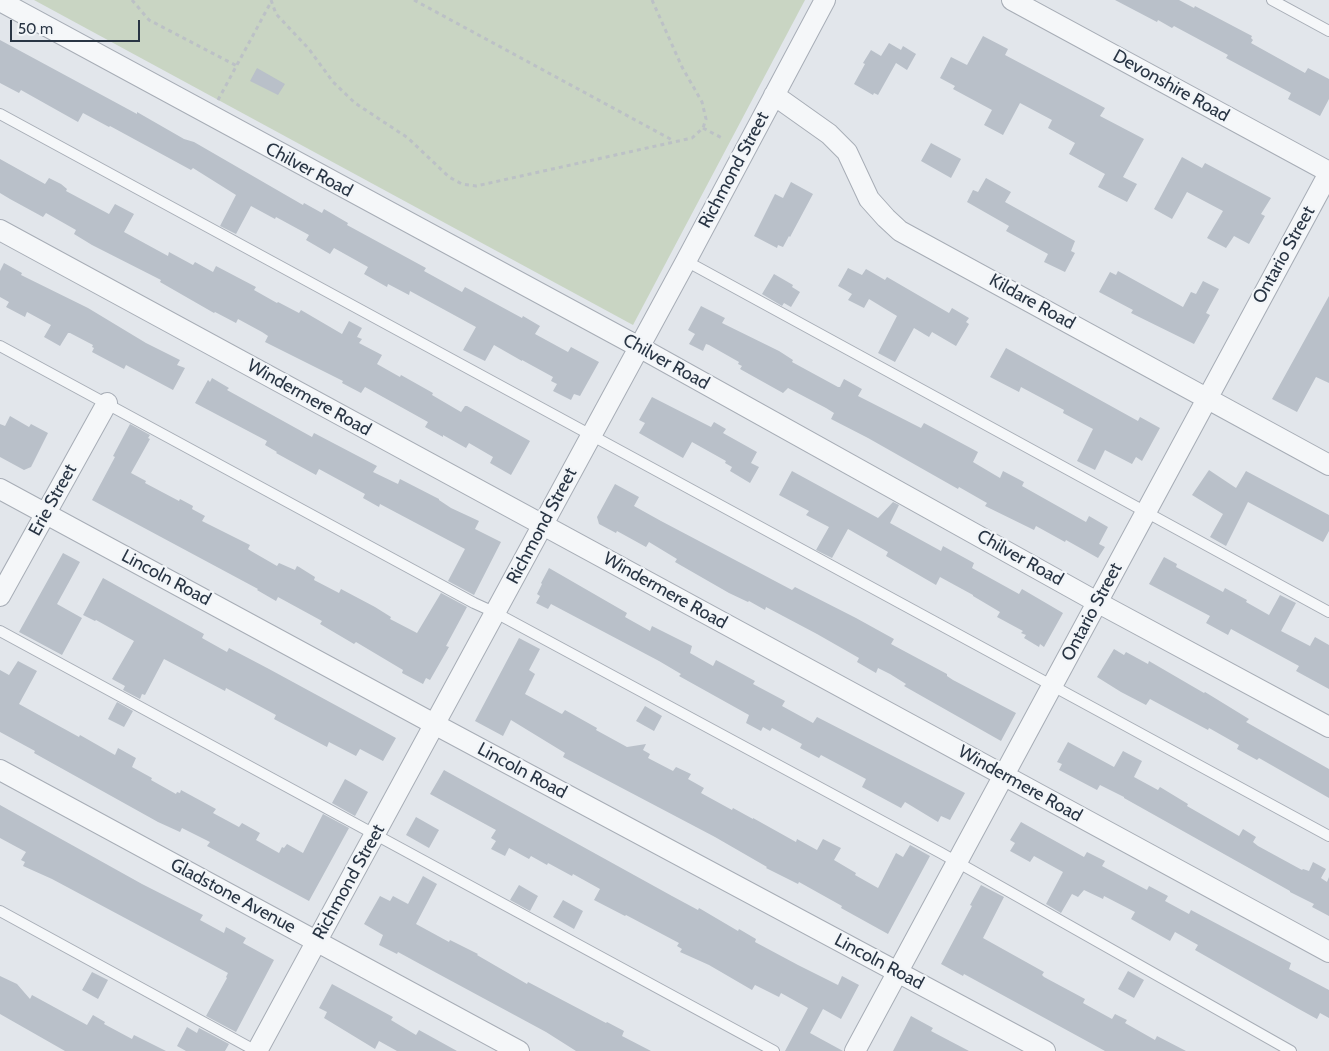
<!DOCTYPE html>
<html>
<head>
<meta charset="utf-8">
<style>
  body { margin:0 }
  #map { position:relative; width:1329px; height:1051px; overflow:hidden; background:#e2e6eb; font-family:Cabin,sans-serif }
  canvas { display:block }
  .scale { position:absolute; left:10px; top:20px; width:130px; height:22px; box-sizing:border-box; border:2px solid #293544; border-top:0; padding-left:6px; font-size:15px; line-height:18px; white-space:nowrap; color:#293544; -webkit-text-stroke:4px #f2f5f8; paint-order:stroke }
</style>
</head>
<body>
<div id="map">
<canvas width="1329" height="1051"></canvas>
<div class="scale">50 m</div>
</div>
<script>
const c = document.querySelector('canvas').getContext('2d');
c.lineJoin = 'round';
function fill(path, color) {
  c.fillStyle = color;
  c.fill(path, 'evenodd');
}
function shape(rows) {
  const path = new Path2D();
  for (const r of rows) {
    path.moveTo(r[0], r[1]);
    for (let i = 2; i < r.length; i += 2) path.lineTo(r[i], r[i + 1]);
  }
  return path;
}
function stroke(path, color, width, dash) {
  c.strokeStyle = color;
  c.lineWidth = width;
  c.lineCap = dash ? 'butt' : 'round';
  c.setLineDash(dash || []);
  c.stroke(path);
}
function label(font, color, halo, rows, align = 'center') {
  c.font = font + ' Cabin,sans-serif';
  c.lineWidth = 4.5;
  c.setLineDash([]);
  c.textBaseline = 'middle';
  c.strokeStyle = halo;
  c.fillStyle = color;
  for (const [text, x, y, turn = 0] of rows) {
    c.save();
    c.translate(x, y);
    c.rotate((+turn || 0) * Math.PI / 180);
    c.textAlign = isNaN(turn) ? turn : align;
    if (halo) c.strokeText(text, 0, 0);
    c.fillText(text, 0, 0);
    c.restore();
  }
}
const green = shape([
  [34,0,805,0,633,325]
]);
const building = shape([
  [1115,0,1179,0,1194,8,1195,6,1252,36,1251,38,1253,40,1251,43,1305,73,1308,68,1329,79,1329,99,1320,116,1288,99,1291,93,1226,58,1228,55,1174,26,1172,28,1158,20,1157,22],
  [983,36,1008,49,1005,55,1105,108,1100,116,1144,139,1123,177,1137,184,1127,202,1098,187,1105,174,1069,154,1075,143,1048,128,1052,120,1020,103,1003,135,984,125,992,110,953,89,955,86,940,78,951,57,967,65],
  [0,40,137,114,137,112,184,139,194,142,303,205,304,203,322,213,324,209,348,223,347,225,426,268,424,271,462,292,465,287,522,318,523,316,540,326,535,334,568,352,571,347,599,362,580,396,574,394,571,400,553,391,557,384,551,381,553,377,522,360,522,361,494,345,485,361,463,350,476,327,410,291,409,295,388,284,387,287,364,274,368,267,334,248,330,254,306,240,309,235,276,217,275,219,251,206,236,234,220,226,236,195,193,168,191,170,110,126,109,127,83,113,78,122,21,90,19,93,0,83],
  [889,43,901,50,903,46,916,54,907,70,896,63,878,95,874,93,873,95,854,84,865,64,863,63,871,50,881,56],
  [257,68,285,84,278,95,250,81],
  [931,143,961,159,951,178,921,161],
  [1182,157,1202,168,1205,163,1271,198,1261,214,1265,216,1249,244,1234,236,1226,248,1207,238,1223,211,1187,192,1172,219,1154,209],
  [0,159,45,184,49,178,61,184,67,189,66,191,109,214,115,204,134,214,124,232,168,256,169,252,193,265,195,262,213,272,216,266,256,287,254,290,277,303,278,302,299,313,301,310,342,334,349,321,362,328,357,337,362,339,359,343,382,355,377,364,400,377,401,375,433,393,432,395,461,412,465,406,467,406,530,441,511,475,490,463,493,457,469,443,466,448,443,435,443,437,425,427,428,422,365,387,361,393,342,383,343,381,265,342,268,336,262,332,238,319,236,323,215,312,214,313,160,282,161,280,92,245,74,234,76,230,46,213,43,217,10,199,0,193],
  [986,178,1011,192,1005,202,1075,241,1071,251,1075,253,1065,272,1044,262,1048,254,1006,231,1009,226,967,202,973,190,978,192],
  [791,182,813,194,790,237,789,236,783,247,778,245,777,248,754,236,775,194,783,198],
  [4,263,22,273,21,275,88,308,146,343,180,360,177,365,185,368,173,390,126,365,124,369,92,352,94,348,92,347,93,345,70,333,68,333,60,346,44,337,51,325,27,312,25,317,6,307,9,302,0,297,0,271],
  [848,268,862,275,866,269,885,280,887,277,949,313,952,308,969,318,966,322,969,324,956,346,932,332,929,337,914,328,895,362,878,353,897,316,869,299,864,308,848,300,852,294,838,286],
  [1118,271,1183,307,1191,292,1196,294,1203,281,1219,289,1206,313,1210,315,1194,344,1131,313,1133,310,1099,292,1110,272,1116,275],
  [774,274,793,285,792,287,800,292,791,307,784,303,782,306,762,294],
  [1329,296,1329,383,1316,377,1297,412,1272,399],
  [701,306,725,318,722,323,779,351,793,360,792,362,838,387,840,387,844,379,862,389,858,396,921,428,924,423,978,452,973,462,1000,478,1003,471,1024,482,1022,486,1086,522,1089,516,1108,527,1099,544,1105,547,1098,558,1066,540,1065,542,1036,526,1034,530,985,506,987,503,959,487,958,489,868,438,831,419,834,413,826,408,788,388,783,393,740,369,742,366,738,364,739,362,709,345,706,344,703,351,689,344,695,334,688,330],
  [1006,348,1138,421,1140,417,1160,428,1142,461,1136,457,1132,464,1105,450,1095,470,1077,461,1093,429,1063,413,1064,410,1021,387,1019,392,990,377],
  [212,378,229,388,227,390,312,437,314,433,377,466,373,472,398,484,400,479,439,499,439,500,451,508,479,521,475,529,501,542,474,595,448,581,465,549,380,504,379,507,363,498,365,494,319,469,316,475,276,453,277,452,265,445,267,441,195,403,208,380,210,382],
  [652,397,711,427,714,422,726,429,723,433,757,452,751,463,759,467,750,483,730,471,732,467,725,463,726,461,692,442,683,458,639,433,645,423,639,420],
  [10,416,29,427,31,424,48,433,31,467,24,470,0,457,0,424,5,426],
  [130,424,150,435,148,438,150,439,131,473,146,481,145,483,179,501,180,499,193,506,192,509,205,516,202,521,250,545,248,549,251,551,277,566,279,563,295,570,297,566,299,567,315,577,314,580,339,593,341,589,375,607,391,617,390,619,417,633,441,593,467,607,446,646,449,647,430,680,426,678,423,684,402,673,403,670,356,642,354,644,320,624,322,621,278,597,276,601,257,590,258,589,92,500,115,457,113,456],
  [1209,470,1236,488,1246,471,1329,515,1329,531,1323,542,1248,502,1226,546,1210,537,1223,514,1192,495],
  [792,471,878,518,893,502,899,505,890,523,941,551,943,546,974,563,972,568,1019,594,1022,589,1063,613,1044,647,1040,644,1039,647,1024,638,1026,635,1021,633,1023,631,997,617,1000,612,973,596,973,595,940,577,936,585,886,556,888,552,848,529,832,558,816,550,829,527,806,515,809,511,779,495],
  [615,484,639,497,634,506,661,521,792,590,795,587,856,618,894,639,891,644,947,674,947,676,953,680,1016,713,1001,741,904,686,906,684,890,674,878,668,876,673,857,662,859,658,817,634,766,607,765,610,749,601,748,602,729,593,675,562,677,559,649,542,646,547,617,531,616,533,599,524,597,517],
  [63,553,80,562,57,604,82,618,62,655,19,632],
  [1164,557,1177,564,1176,567,1223,592,1225,588,1247,600,1246,602,1269,615,1280,595,1296,603,1281,631,1310,646,1315,637,1329,645,1329,689,1296,671,1299,666,1231,629,1228,635,1206,623,1210,616,1149,584],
  [549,568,627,613,625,617,650,631,652,626,692,646,690,653,713,666,716,660,755,681,753,684,785,701,782,706,813,723,817,717,965,793,950,820,941,816,938,822,905,802,901,808,862,787,866,779,821,755,819,758,800,748,802,744,772,728,770,731,763,727,761,731,746,723,749,715,679,676,681,674,659,661,551,604,548,609,536,603,540,596,537,594,542,584,541,583],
  [103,578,204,634,202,638,227,652,229,648,269,669,396,738,383,761,360,749,356,756,329,742,327,747,274,719,276,715,239,695,226,688,225,691,164,659,145,695,142,694,140,699,123,690,125,686,112,679,134,641,96,620,95,621,83,615],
  [519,638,540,649,529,670,535,674,525,694,560,713,562,714,565,710,597,728,596,730,627,747,646,744,643,750,650,754,648,758,673,771,676,767,691,774,688,779,704,788,701,793,732,810,733,808,753,819,753,818,796,842,797,839,817,850,823,839,841,848,834,860,856,873,855,875,878,888,896,853,903,857,910,845,930,856,888,934,841,908,842,906,799,882,798,884,766,868,767,867,715,837,563,757,565,753,511,720,503,736,475,721],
  [1114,649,1124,655,1126,652,1148,664,1149,661,1204,693,1205,692,1249,719,1246,722,1329,769,1329,798,1259,758,1257,760,1237,749,1239,745,1209,728,1208,730,1150,699,1146,705,1121,692,1097,677],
  [18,661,37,671,19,704,79,737,80,735,115,755,118,748,136,758,132,767,152,778,151,780,176,794,177,792,180,793,181,790,216,809,213,813,239,827,242,823,260,833,256,840,279,853,282,847,284,848,287,844,303,853,323,814,349,828,309,901,207,846,210,842,182,828,180,832,158,822,34,753,35,751,0,732,0,670,9,675],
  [117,702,133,711,124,727,108,719],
  [645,706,662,716,654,731,636,721],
  [1068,742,1114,767,1123,751,1142,761,1134,777,1158,790,1160,787,1188,804,1187,806,1239,836,1243,829,1256,837,1253,842,1258,846,1302,870,1303,869,1309,871,1313,862,1326,869,1321,878,1327,882,1329,877,1329,916,1312,907,1314,904,1290,892,1290,891,1124,798,1124,797,1100,785,1097,790,1059,770,1062,764,1057,762],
  [444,770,672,896,698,910,699,908,738,931,739,929,756,939,755,942,798,965,838,985,842,976,859,985,841,1019,823,1009,810,1033,843,1051,785,1051,808,1008,781,993,779,997,755,985,752,990,709,965,680,952,682,949,677,946,679,943,626,915,625,916,594,900,600,889,573,874,572,876,548,863,547,865,531,856,529,859,509,848,505,856,491,849,496,841,491,838,496,830,430,794],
  [345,779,368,792,355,816,332,803],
  [0,805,142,884,203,915,200,920,224,933,226,927,246,938,243,943,274,960,236,1032,206,1016,227,978,226,977,228,973,52,879,23,866,25,862,21,860,26,852,0,838],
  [416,817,439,830,429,848,406,835],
  [1021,822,1084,857,1087,852,1105,861,1102,866,1147,890,1149,886,1168,896,1165,901,1189,914,1191,910,1291,963,1289,969,1329,990,1329,1018,1320,1013,1317,1019,1297,1008,1195,950,1198,945,1175,932,1170,941,1131,919,1135,912,1104,896,1103,899,1084,890,1078,897,1072,894,1061,913,1046,904,1063,872,1034,856,1030,862,1010,851,1015,843,1010,840],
  [423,876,437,884,416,924,449,942,450,940,478,954,477,955,527,984,528,982,606,1023,607,1022,624,1031,622,1036,651,1051,576,1051,546,1032,420,964,398,952,397,954,379,945,383,935,364,924,380,896,390,901,393,896,408,904],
  [519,885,538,896,530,911,510,900],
  [981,885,1004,897,983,938,1044,972,1042,975,1044,977,1085,999,1083,1003,1112,1019,1115,1014,1127,1020,1125,1023,1155,1040,1157,1036,1186,1051,1105,1051,964,974,963,976,941,964,972,906,970,905],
  [563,900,583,911,574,929,553,917],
  [1128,971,1144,980,1134,998,1118,989],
  [92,972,108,980,98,999,82,990],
  [0,976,17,984,30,999,32,995,87,1025,93,1015,105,1022,104,1024,132,1039,134,1035,166,1051,65,1051,0,1014],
  [332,984,393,1017,391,1020,416,1035,419,1030,457,1051,397,1051,379,1041,375,1049,324,1018,327,1012,319,1008],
  [911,1016,933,1028,931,1031,969,1051,893,1051],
  [187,1027,197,1033,199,1028,229,1044,225,1051,186,1051,177,1046]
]);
const path = shape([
  [132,0,149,20,237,66],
  [271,0,276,14,309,49,333,82,355,103,408,138,449,177,462,184,476,186,692,138,703,128,706,119,702,102,682,67,652,0],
  [414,0,674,141],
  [218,100,271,2],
  [703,128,722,138]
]);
const service = shape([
  [1272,0,1329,31],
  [0,114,1329,836],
  [686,261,1329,612],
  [0,346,474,603,496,613,941,853,1291,1051],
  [0,631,774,1051],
  [0,911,256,1051]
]);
const minor = shape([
  [1012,0,1329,172],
  [0,1,639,347,1106,607,1329,727],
  [774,95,829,134,847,152,869,199,886,218,900,231,1329,465],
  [0,230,1329,952],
  [0,489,436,725,1045,1051],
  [0,596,107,403],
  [0,770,519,1051],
  [257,1051,686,261,825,0],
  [855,1051,1329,173]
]);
const streetNames = [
  ["Devonshire Road",1171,86,29],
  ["Chilver Road",309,170,28],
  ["Richmond Street",734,170,-62],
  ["Ontario Street",1284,255,-61],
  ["Kildare Road",1032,302,29],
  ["Chilver Road",666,362,29],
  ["Windermere Road",309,398,29],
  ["Erie Street",53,500,-61],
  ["Richmond Street",542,526,-62],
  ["Chilver Road",1020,558,29],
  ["Lincoln Road",166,578,28],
  ["Windermere Road",665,591,29],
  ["Ontario Street",1092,612,-62],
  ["Lincoln Road",522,771,28],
  ["Windermere Road",1020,784,29],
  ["Richmond Street",349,882,-61],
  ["Gladstone Avenue",233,896,28],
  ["Lincoln Road",879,962,28]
];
fill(green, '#c9d5c3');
fill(building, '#b9c0c9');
stroke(service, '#a7adb6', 12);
stroke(minor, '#a7adb6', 22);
stroke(path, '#bcc1c6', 3, [4, 4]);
stroke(service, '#f5f7f9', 10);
stroke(minor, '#f5f7f9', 20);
label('18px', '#293544', '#f2f5f8', streetNames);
</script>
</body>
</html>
